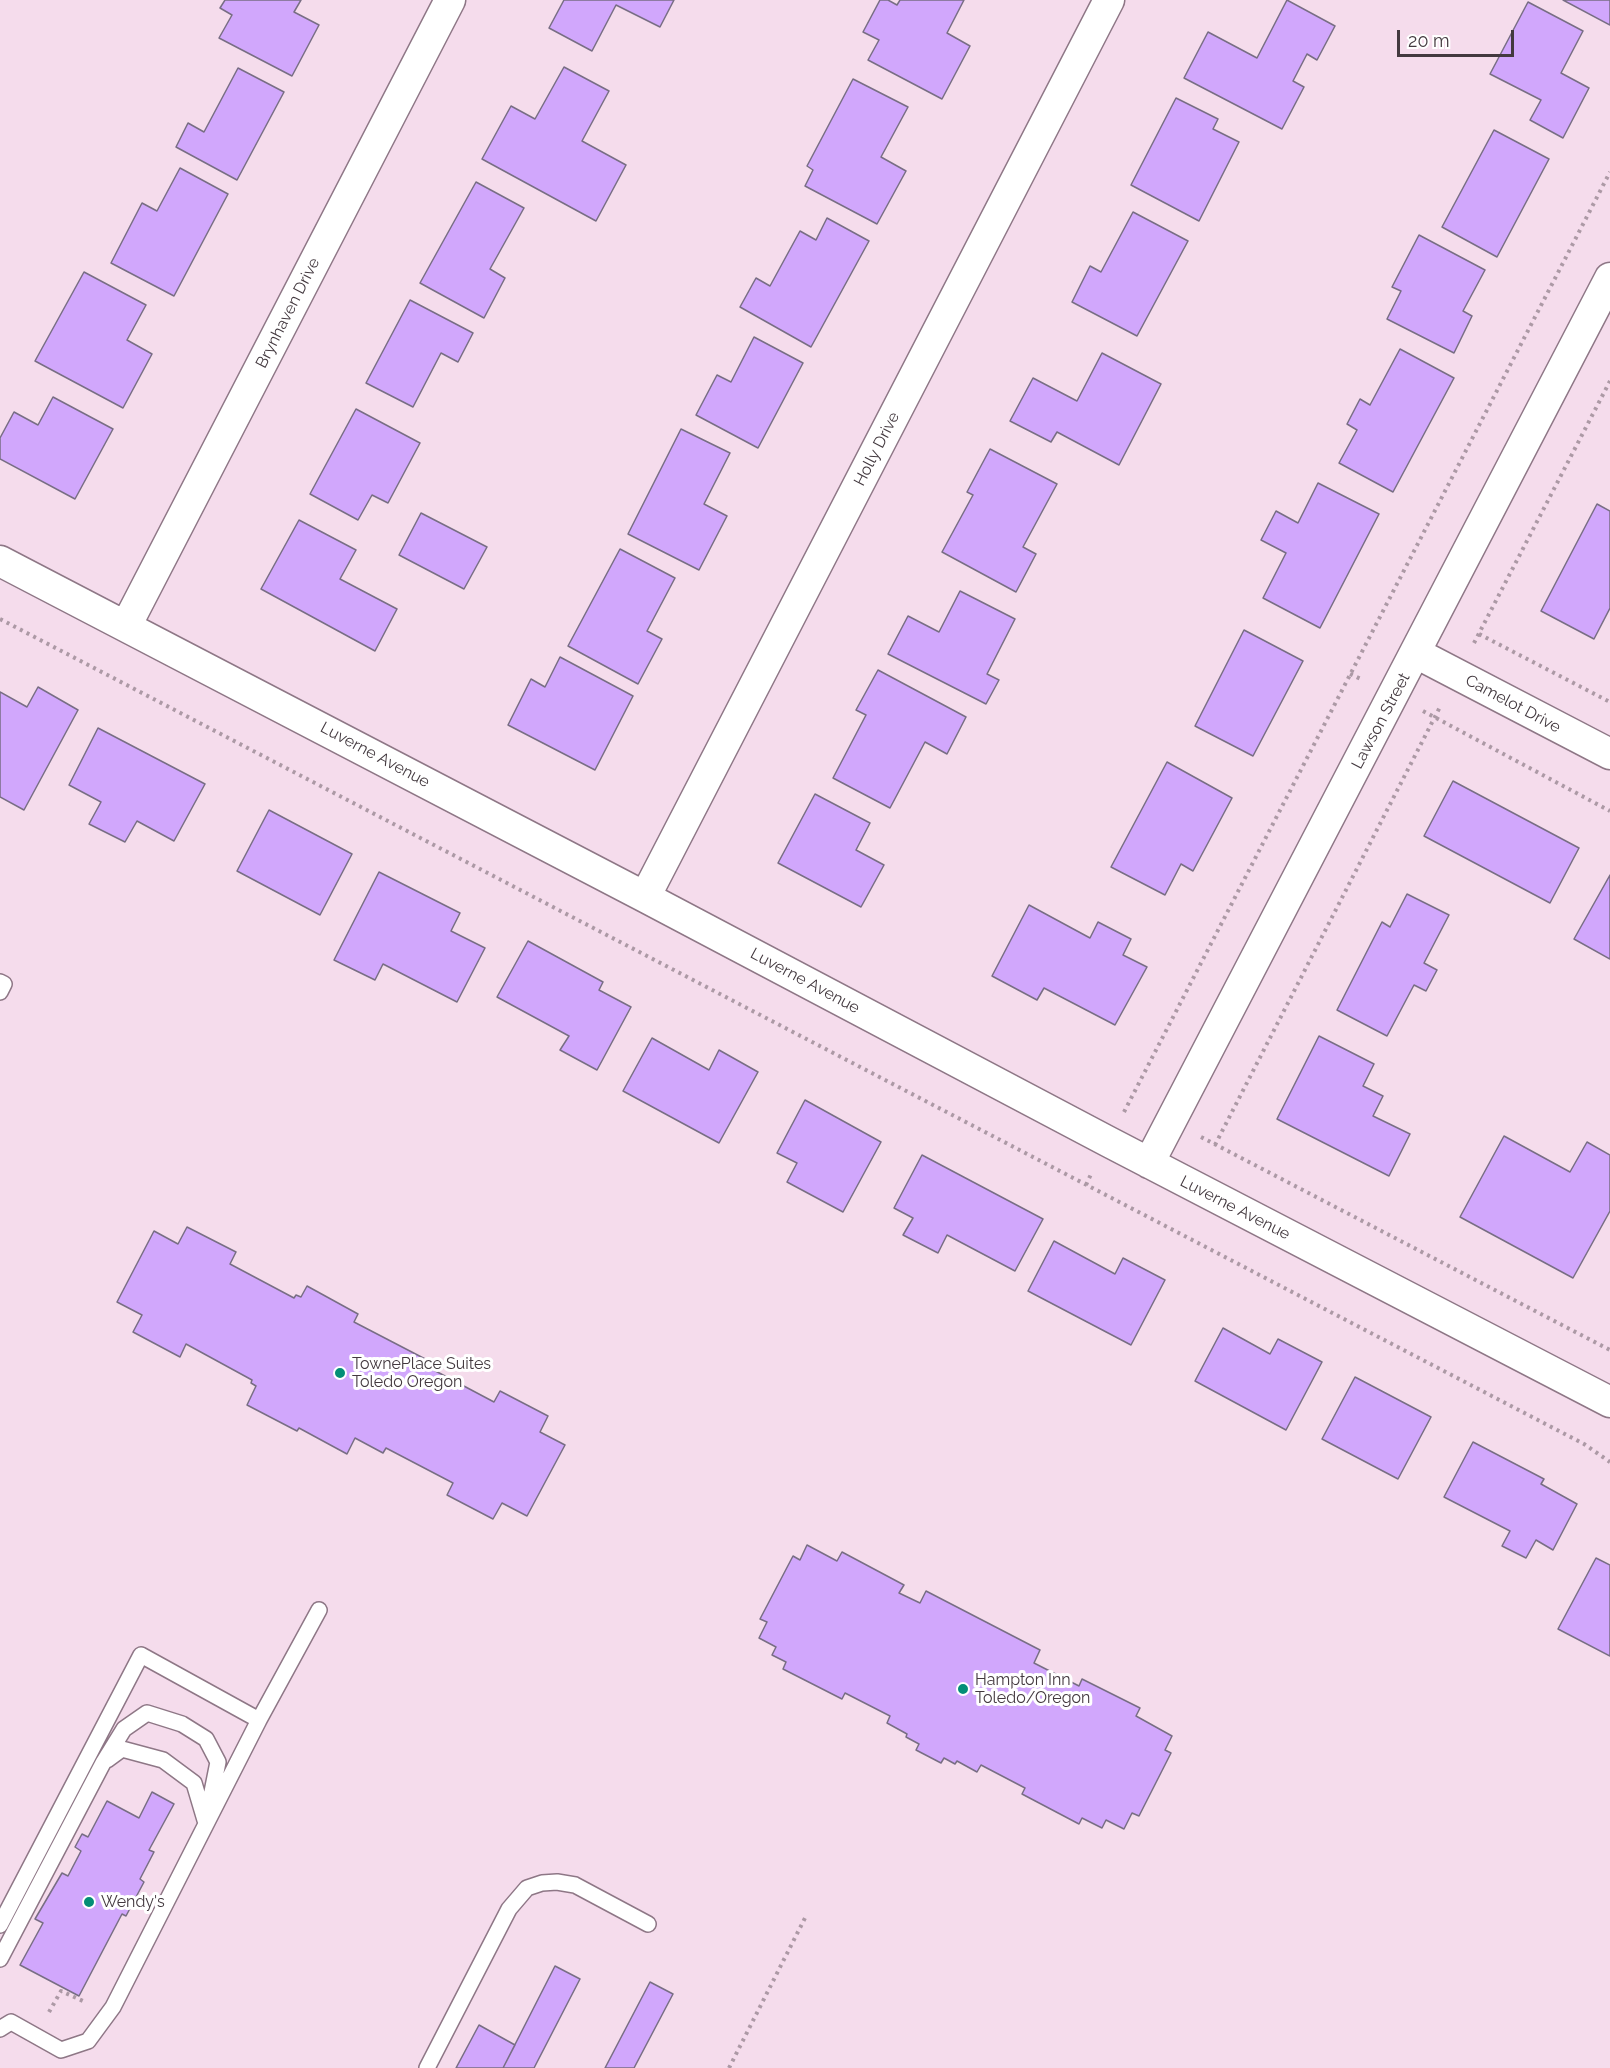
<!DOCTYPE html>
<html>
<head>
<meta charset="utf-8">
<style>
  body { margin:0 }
  #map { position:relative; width:1610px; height:2068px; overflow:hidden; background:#f5dcec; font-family:Raleway,sans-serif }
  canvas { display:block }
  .scale { position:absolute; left:1397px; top:30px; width:117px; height:27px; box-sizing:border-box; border:3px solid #43393f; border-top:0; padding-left:8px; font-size:18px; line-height:21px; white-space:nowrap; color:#43393f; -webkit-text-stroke:4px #fff; paint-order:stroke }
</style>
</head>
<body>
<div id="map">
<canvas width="1610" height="2068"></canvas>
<div class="scale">20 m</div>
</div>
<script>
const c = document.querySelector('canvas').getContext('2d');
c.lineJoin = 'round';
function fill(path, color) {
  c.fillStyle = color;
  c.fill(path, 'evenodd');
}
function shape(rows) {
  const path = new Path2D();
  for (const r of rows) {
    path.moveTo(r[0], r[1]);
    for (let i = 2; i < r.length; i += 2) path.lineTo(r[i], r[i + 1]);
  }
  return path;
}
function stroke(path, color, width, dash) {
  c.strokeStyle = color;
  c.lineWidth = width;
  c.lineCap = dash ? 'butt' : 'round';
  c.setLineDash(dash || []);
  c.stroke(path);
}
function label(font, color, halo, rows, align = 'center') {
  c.font = font + ' Raleway,sans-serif';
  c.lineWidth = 6;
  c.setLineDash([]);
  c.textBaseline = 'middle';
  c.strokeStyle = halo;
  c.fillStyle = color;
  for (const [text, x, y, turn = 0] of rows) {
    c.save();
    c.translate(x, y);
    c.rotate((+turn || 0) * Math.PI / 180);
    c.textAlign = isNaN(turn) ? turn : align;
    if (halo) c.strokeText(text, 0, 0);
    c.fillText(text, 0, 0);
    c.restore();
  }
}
const building = shape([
  [225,0,301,0,294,12,319,25,292,76,219,38,232,15,220,8,225,0],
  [564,0,674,0,660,27,616,5,592,51,549,28,564,0],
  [880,0,888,0,897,5,900,0,964,0,947,33,970,46,942,99,868,60,879,40,863,32,880,0],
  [1287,0,1335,26,1317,60,1307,54,1293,81,1304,87,1282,129,1184,78,1208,32,1257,58,1287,0],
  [1563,0,1610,0,1610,25,1563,0],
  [1528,2,1583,31,1561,73,1589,88,1563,138,1530,120,1541,100,1490,74,1528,2],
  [564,67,609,91,582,141,626,165,596,221,482,159,511,106,535,119,564,67],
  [238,68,284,92,237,180,176,147,188,123,204,132,238,68],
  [853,79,908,107,881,157,906,171,877,224,805,186,813,170,807,166,853,79],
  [1176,98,1218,119,1213,129,1239,142,1199,221,1131,185,1176,98],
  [1494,130,1549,159,1497,257,1442,227,1494,130],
  [180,168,228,194,174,296,111,263,142,203,157,211,180,168],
  [476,182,524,208,490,269,505,278,484,318,420,283,476,182],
  [1133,212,1188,241,1137,336,1072,302,1090,266,1101,272,1133,212],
  [827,218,869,241,811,347,740,307,756,278,770,286,800,231,816,240,827,218],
  [1419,235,1485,270,1463,311,1472,316,1454,353,1387,319,1401,291,1392,287,1419,235],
  [84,272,146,305,127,340,152,354,123,408,35,361,84,272],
  [410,300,473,333,458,362,441,353,413,407,366,383,410,300],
  [754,337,803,363,758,448,696,415,717,375,731,382,754,337],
  [1400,349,1454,378,1393,492,1339,463,1357,430,1347,424,1360,399,1370,405,1400,349],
  [1102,353,1161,384,1119,465,1057,432,1051,442,1010,421,1033,378,1077,401,1102,353],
  [53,397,113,429,75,499,0,459,0,438,14,412,38,425,53,397],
  [356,409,420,443,388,503,372,495,358,520,310,494,356,409],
  [681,429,730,453,704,504,727,516,699,570,628,534,681,429],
  [990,449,1057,484,1023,547,1036,554,1016,592,942,552,973,495,967,492,990,449],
  [1318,483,1379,514,1320,628,1263,598,1286,553,1261,540,1276,511,1298,523,1318,483],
  [1597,504,1610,511,1610,608,1594,639,1541,611,1597,504],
  [421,513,487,547,464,589,399,555,421,513],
  [299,520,356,550,340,579,397,609,375,651,261,589,299,520],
  [620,549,675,578,647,631,662,639,638,684,568,646,620,549],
  [960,591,1015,619,987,674,999,680,986,704,888,654,908,616,939,632,960,591],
  [1244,630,1303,661,1253,756,1195,726,1244,630],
  [560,657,633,696,595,770,508,725,531,679,545,687,560,657],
  [878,670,966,717,947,754,925,742,890,808,833,778,866,715,856,710,878,670],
  [38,687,78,710,24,810,0,797,0,692,27,707,38,687],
  [98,728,205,784,174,841,137,821,125,842,89,824,101,802,69,785,98,728],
  [1167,762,1232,798,1193,871,1181,864,1165,895,1111,867,1167,762],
  [1453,781,1579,848,1550,903,1424,836,1453,781],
  [815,794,870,823,856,850,884,865,861,907,778,863,815,794],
  [269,810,352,854,320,915,237,871,269,810],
  [379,872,460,913,451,931,485,948,457,1002,383,964,375,980,334,960,379,872],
  [1610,875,1610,959,1574,939,1610,875],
  [1407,894,1449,915,1424,963,1437,970,1426,991,1414,985,1387,1036,1337,1010,1382,922,1390,927,1407,894],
  [1029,905,1090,938,1098,922,1131,939,1123,955,1147,967,1115,1025,1044,988,1037,1000,992,976,1029,905],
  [528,941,603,982,599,990,631,1007,597,1070,560,1050,569,1036,497,997,528,941],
  [1319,1036,1374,1064,1363,1086,1383,1096,1373,1116,1410,1134,1389,1176,1277,1119,1319,1036],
  [652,1038,709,1070,719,1050,758,1072,719,1143,623,1091,652,1038],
  [805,1100,881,1142,843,1212,787,1182,797,1163,777,1153,805,1100],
  [1504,1136,1570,1172,1587,1142,1610,1155,1610,1211,1573,1278,1460,1217,1504,1136],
  [922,1155,1043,1219,1015,1271,947,1235,938,1253,903,1235,913,1218,894,1208,922,1155],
  [187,1227,236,1252,230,1264,294,1298,296,1295,301,1297,307,1286,358,1314,354,1322,431,1362,428,1367,494,1402,500,1391,548,1416,540,1432,565,1445,527,1516,502,1503,493,1519,447,1495,453,1483,386,1448,383,1453,355,1438,347,1454,299,1428,297,1431,247,1405,256,1386,251,1383,252,1380,186,1344,180,1357,133,1332,142,1315,117,1302,154,1231,178,1244,187,1227],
  [1054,1241,1115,1274,1123,1258,1165,1280,1131,1345,1028,1291,1054,1241],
  [1223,1328,1270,1354,1278,1339,1322,1362,1286,1430,1195,1381,1223,1328],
  [1355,1377,1431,1417,1398,1479,1322,1439,1355,1377],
  [1473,1442,1544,1479,1541,1484,1577,1504,1553,1550,1536,1540,1526,1558,1502,1546,1510,1531,1444,1497,1473,1442],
  [807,1545,837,1561,842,1552,904,1585,899,1593,920,1603,926,1591,1040,1650,1034,1663,1079,1686,1082,1679,1140,1708,1136,1716,1172,1736,1165,1750,1171,1753,1139,1816,1132,1813,1124,1829,1106,1820,1102,1828,1082,1818,1079,1824,1022,1794,1025,1788,981,1765,977,1772,957,1761,955,1764,944,1758,941,1763,916,1750,919,1744,906,1737,907,1734,887,1723,890,1716,845,1693,842,1699,783,1669,786,1662,772,1655,776,1647,759,1638,767,1622,760,1619,793,1556,800,1560,807,1545],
  [1596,1558,1610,1565,1610,1656,1558,1629,1596,1558],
  [152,1792,174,1804,149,1850,154,1852,140,1879,144,1882,126,1916,122,1914,79,1996,20,1965,43,1923,35,1919,62,1873,68,1876,81,1851,75,1847,82,1834,88,1837,107,1801,139,1818,152,1792],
  [555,1966,580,1979,534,2068,503,2068,555,1966],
  [650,1982,673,1994,634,2068,605,2068,650,1982],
  [479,2025,515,2045,503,2068,456,2068,479,2025]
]);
const path = shape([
  [0,619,1584,1444,1610,1462],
  [1479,634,1610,702],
  [1474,643,1610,381],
  [1350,674,1363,680],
  [1423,711,1610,811],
  [1124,1112,1610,172],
  [1201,1137,1610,1350],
  [1215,1145,1441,705],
  [1086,1185,1092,1172],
  [49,2012,61,1991,83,2001],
  [729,2068,806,1916]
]);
const service = shape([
  [0,982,4,984,0,992],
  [107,1760,122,1749,163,1760,194,1783,205,1820],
  [0,1925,141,1655,259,1720],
  [0,1959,103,1763,124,1729,147,1713,182,1724,206,1739,218,1762,209,1807],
  [0,2029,11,2022,61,2050,88,2041,113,2007,259,1720,319,1610],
  [427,2068,509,1909,527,1888,542,1883,557,1882,575,1885,648,1924]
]);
const minor = shape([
  [0,561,645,897,1109,1142,1610,1402],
  [126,626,450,0],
  [1416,653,1610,754],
  [645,897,1109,0],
  [1149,1163,1610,278]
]);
const markers = [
  [340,1373,6,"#038e77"],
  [963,1689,6,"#038e77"],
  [89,1902,6,"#038e77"]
];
const streetNames = [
  ["Brynhaven Drive",288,313,-63],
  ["Holly Drive",877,449,-63],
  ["Camelot Drive",1513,704,28],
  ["Lawson Street",1381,721,-62],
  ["Luverne Avenue",375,755,28],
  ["Luverne Avenue",805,981,28],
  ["Luverne Avenue",1235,1208,27]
];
const poiNames = [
  ["TownePlace Suites",352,1364],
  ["Toledo Oregon",352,1382],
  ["Hampton Inn",975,1680],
  ["Toledo/Oregon",975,1698],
  ["Wendy's",101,1902]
];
fill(building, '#d1a7fc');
stroke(building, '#786e84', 1.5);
stroke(service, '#8e7786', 18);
stroke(minor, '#8e7786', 33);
stroke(path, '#ac99a5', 4, [3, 4.5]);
stroke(service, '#fff', 15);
stroke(minor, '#fff', 30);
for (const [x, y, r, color] of markers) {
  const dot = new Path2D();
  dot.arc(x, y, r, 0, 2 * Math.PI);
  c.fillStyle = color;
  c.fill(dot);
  stroke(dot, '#fff', 2);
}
label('16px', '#43393f', '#fff', streetNames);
label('16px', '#43393f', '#fff', poiNames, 'left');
</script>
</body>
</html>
